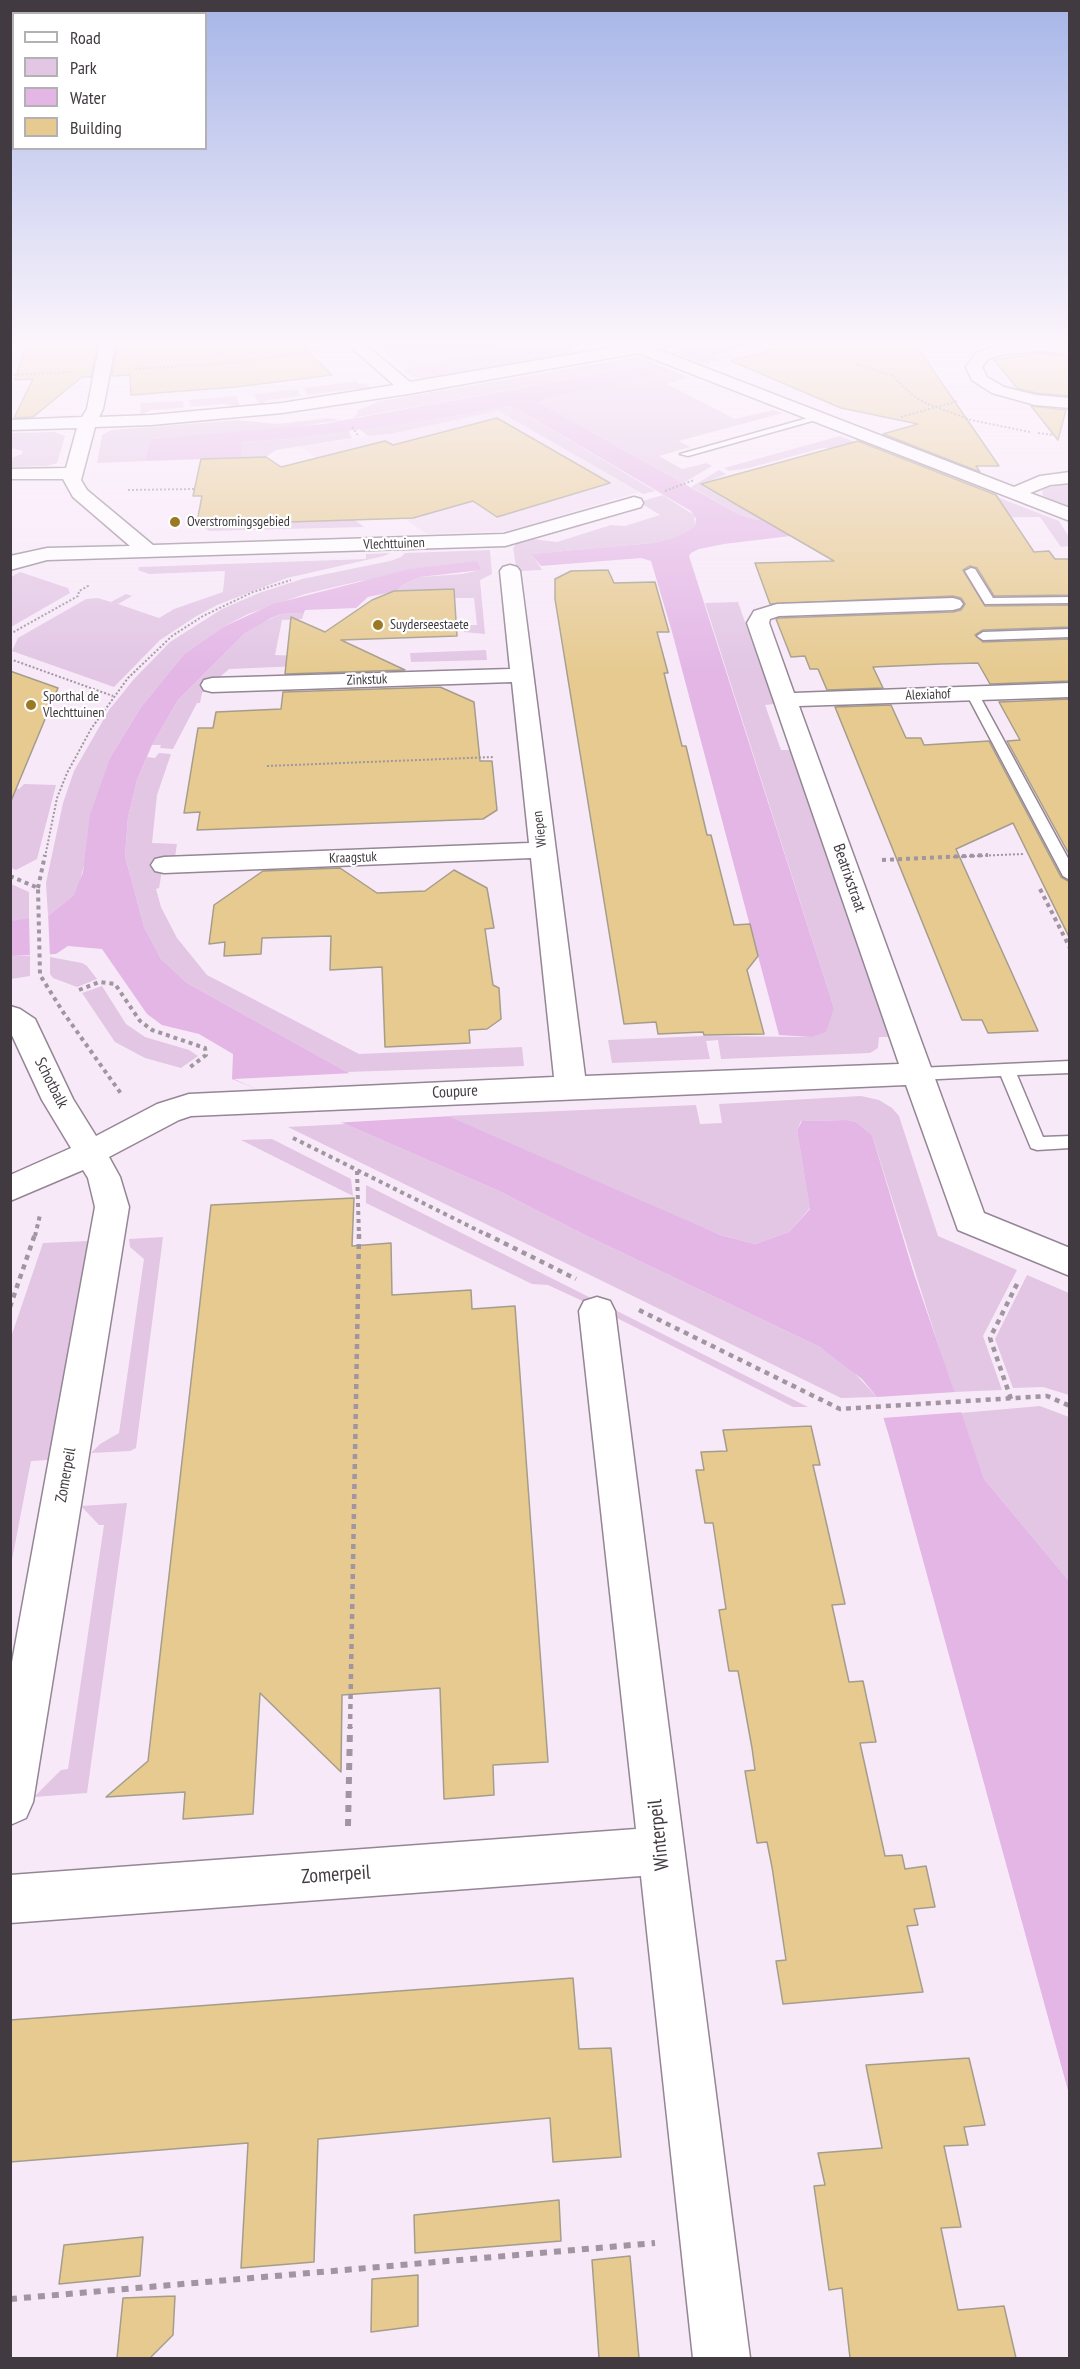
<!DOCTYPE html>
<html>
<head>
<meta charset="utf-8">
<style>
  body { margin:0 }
  #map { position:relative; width:1080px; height:2369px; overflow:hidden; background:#f8e9f9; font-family:"PT Sans Narrow",sans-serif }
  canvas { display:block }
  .frame { position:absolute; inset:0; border:12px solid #413b41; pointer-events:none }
  .legend { position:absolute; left:12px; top:12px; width:195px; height:138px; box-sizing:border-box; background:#fff; border:2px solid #b3b1b3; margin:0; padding:8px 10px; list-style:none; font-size:18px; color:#413b41 }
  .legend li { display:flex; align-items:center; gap:12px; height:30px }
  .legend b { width:30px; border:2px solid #b3b1b3 }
</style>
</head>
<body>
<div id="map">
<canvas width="1080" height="2369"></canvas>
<div class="frame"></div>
<ul class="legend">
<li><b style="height:8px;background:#fff"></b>Road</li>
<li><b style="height:16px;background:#e2c6e4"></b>Park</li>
<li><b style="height:16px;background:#e3b6e5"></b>Water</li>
<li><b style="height:16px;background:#e6ca90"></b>Building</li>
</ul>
</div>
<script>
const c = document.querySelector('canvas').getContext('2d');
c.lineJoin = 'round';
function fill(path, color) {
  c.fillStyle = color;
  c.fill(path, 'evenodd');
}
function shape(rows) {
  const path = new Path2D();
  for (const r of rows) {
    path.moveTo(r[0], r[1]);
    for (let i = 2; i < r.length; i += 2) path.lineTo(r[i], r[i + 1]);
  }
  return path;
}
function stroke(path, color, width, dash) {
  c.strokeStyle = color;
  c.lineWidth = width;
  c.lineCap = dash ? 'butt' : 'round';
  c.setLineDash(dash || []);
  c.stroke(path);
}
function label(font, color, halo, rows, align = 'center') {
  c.font = font + ' "PT Sans Narrow",sans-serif';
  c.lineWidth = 4.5;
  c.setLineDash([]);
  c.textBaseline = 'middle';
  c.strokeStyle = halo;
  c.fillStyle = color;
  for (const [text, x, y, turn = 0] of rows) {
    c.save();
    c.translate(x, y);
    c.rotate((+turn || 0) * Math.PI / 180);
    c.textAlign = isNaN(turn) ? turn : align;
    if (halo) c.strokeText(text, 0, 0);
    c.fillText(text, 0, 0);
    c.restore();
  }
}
const built = shape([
  [371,341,537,341,404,370],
  [498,411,639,492,508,531,427,534,299,446,390,434]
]);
const green = shape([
  [537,341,581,341,565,355,426,378,412,377,404,370],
  [695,341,723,341,703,348,706,353,718,355,716,356,721,359,707,364,701,363,675,353,677,350,698,343],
  [631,358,644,359,689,377,667,384,735,419,773,410,783,413,679,441,690,447,659,456,682,469,707,463,712,466,683,483,540,403,545,398,655,376,648,370,637,367,352,418,358,414,356,411,380,401],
  [357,381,360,384,366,383,373,390,353,389,308,395,303,388],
  [296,389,301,396,269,400,259,405,254,394],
  [236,396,240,407,223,404,191,407,189,400],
  [183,401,184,408,151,410,140,415,141,403],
  [497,406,507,406,519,410,655,491,643,494,498,411,390,434,368,436,359,429,429,420],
  [328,418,341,420,276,430,150,439,145,461,97,463,102,435,111,430,238,420,278,424],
  [348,430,352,438,276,450,263,459,240,460,241,442,290,439],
  [55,432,65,436,57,463,47,466,11,467,11,458,22,454,23,451,11,448,10,433],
  [840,436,870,448,822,448,749,468,729,471,724,468],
  [719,470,726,474,700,485,728,501,742,497,963,484,1059,521,1069,537,1069,546,1061,547,1040,517,758,520,740,515,691,487],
  [1069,482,1069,509,1043,496,1042,491,1046,488],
  [663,495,694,515,695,525,691,529,673,538,652,543,532,554,542,570,521,571,516,567,513,548,516,544,533,539,557,542,611,525,625,526,660,515,639,502],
  [355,520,364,527,209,531,200,525],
  [490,550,492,574,480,580,485,634,464,632,464,625,477,625,474,598,454,598,453,589,397,591,402,585,420,577,462,574,481,570,360,581,305,594,248,614,223,627,184,654,141,707,111,756,79,885,74,895,48,916,46,883,63,803,74,771,109,710,134,679,170,642,222,609,259,593,302,579,390,561,401,557,405,553],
  [390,553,384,556,287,578,217,605,195,617,160,640,114,687,12,651,18,638,86,599,98,598,111,602,126,594,132,596,118,604,159,618,174,609,223,592,225,571,149,574,138,570,139,567,366,559,366,554],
  [20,572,68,588,70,593,11,627,11,577],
  [738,602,774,704,765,705,781,750,790,750,890,1037,879,1037,878,1048,870,1053,721,1059,718,1040,706,1041,710,1059,612,1063,608,1040,704,1036,811,1037,834,1008,705,603],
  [304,613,302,619,282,620,275,655,303,656,301,666,229,669,202,693,200,703,197,703,173,749,160,748,161,745,152,745,178,700,245,633,261,623,281,614],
  [486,650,487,660,411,662,410,653],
  [159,753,171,754,157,795,152,843,177,844,175,857,164,859,159,888,156,889,161,907,177,938,207,975,359,1054,522,1047,524,1066,347,1072,187,983,161,959,144,927,125,856,128,817,137,780,147,757,155,758],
  [24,784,56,785,37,859,16,870,11,868,11,788,19,789],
  [11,884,29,892,29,920,11,921],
  [10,956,30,956,30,976,11,979],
  [50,957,82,963,87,966,97,979,77,987,53,978,50,974],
  [102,986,126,1024,145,1037,189,1050,198,1056,181,1068,145,1058,115,1042,82,993],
  [861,1096,879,1100,892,1108,899,1116,938,1236,1017,1270,983,1336,1002,1390,953,1392,872,1135,856,1122,846,1120,801,1121,797,1130,810,1208,789,1232,755,1244,720,1235,655,1209,446,1116,696,1105,700,1124,722,1123,719,1104],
  [345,1124,497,1190,585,1235,820,1347,847,1365,877,1397,841,1398,288,1127],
  [272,1139,351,1179,353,1196,241,1140],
  [366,1185,593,1299,589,1304,548,1285,532,1284,366,1203],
  [163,1237,136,1448,130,1451,91,1453,100,1444,119,1433,144,1259,130,1247,129,1239],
  [88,1241,48,1460,31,1461,11,1565,11,1337,43,1243],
  [1027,1275,1069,1293,1069,1395,1043,1387,1013,1388,995,1339],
  [613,1309,808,1407,793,1407,609,1314],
  [1040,1406,1069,1417,1069,1590,1069,1581,984,1479,961,1413],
  [127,1503,87,1793,34,1797,61,1770,68,1769,104,1525,99,1525,81,1506]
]);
const water = shape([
  [723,341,755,341,718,355,706,353,702,348],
  [637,367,648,370,656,376,546,398,540,403,740,515,758,520,1004,507,1007,510,724,544,699,549,691,553,689,556,834,1008,826,1032,811,1037,779,1035,672,632,651,561,641,558,541,566,531,554,652,543,673,538,691,529,695,525,696,519,691,511,519,410,507,406,429,420,290,439,241,442,241,458,145,461,150,439,323,424],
  [477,561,481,570,420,577,402,585,397,591,368,597,356,608,305,610,304,613,281,614,271,618,245,633,178,700,152,745,137,780,128,817,125,856,144,927,161,959,187,983,347,1072,720,1235,755,1244,789,1232,810,1209,797,1130,802,1121,847,1120,856,1122,872,1135,914,1274,984,1479,1069,1581,1069,2094,889,1436,877,1397,862,1379,820,1347,585,1235,497,1190,345,1124,232,1079,233,1054,199,1034,162,1025,147,1014,102,949,68,946,56,954,11,956,10,921,48,916,74,895,83,872,90,815,111,756,141,707,184,654,223,627,273,604,410,569]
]);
const pier = shape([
  [48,912,50,958,30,959,29,917],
  [354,1073,452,1116,333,1123,234,1079],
  [956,1392,964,1412,882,1418,877,1397]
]);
const building = shape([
  [27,341,98,341,91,377,82,377,33,417,14,418,33,379,15,380,27,341],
  [118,341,297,341,332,375,236,387,131,395,130,375,112,376,118,341],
  [804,341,913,341,999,466,976,466,980,472,883,434,918,424,841,408,731,361,804,341],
  [1040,353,1065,356,1070,362,1070,396,1036,393,1017,388,994,360,1040,353],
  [1031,406,1066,410,1058,440,1031,406],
  [497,418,610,483,497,517,473,501,413,518,226,524,227,522,197,522,202,496,193,496,201,459,266,457,281,467,385,441,393,445,497,418],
  [858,441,996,495,1034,552,1049,551,1055,559,1070,559,1070,595,994,596,977,568,970,566,963,570,985,606,1070,605,1070,627,983,630,975,635,983,642,1070,639,1070,681,990,684,978,663,941,664,873,667,883,688,827,690,818,669,810,669,805,656,791,657,776,619,779,618,953,612,961,610,965,604,961,598,953,596,770,604,755,563,834,561,701,484,858,441],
  [608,570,614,583,655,582,669,632,657,632,668,673,664,673,682,746,686,746,707,835,711,835,734,925,750,924,758,956,747,970,764,1034,704,1035,703,1032,658,1034,656,1022,624,1024,555,599,555,579,571,571,608,570],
  [454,589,457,636,341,640,405,670,285,674,291,617,325,632,372,600,394,591,454,589],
  [10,671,58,688,11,801,10,801,10,671],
  [440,687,474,702,480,761,492,761,497,810,483,819,197,830,200,812,184,813,198,728,213,728,216,712,281,709,283,692,440,687],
  [1070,699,1070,856,1007,741,1020,740,999,702,1070,699],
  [891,705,906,738,921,738,924,745,989,741,1061,877,1070,882,1070,939,1013,823,956,849,1038,1031,988,1033,982,1020,962,1020,835,707,891,705],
  [340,868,377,893,425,891,454,870,487,888,494,928,485,929,493,985,499,988,501,1019,487,1029,469,1030,470,1043,385,1047,382,967,330,970,331,936,262,938,261,954,224,956,225,942,209,944,214,905,263,871,340,868],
  [354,1198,352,1246,391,1243,392,1295,471,1290,472,1309,515,1306,548,1762,493,1765,494,1795,444,1799,440,1688,342,1695,341,1772,260,1693,253,1814,183,1819,185,1792,106,1797,148,1761,211,1205,354,1198],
  [811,1426,820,1465,813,1465,845,1604,832,1605,849,1682,863,1681,876,1742,860,1743,885,1856,902,1855,905,1869,926,1866,935,1907,914,1909,918,1925,907,1926,923,1992,783,2004,776,1961,786,1960,772,1867,767,1842,757,1843,745,1771,755,1770,752,1748,738,1671,729,1671,719,1610,726,1609,713,1523,705,1523,696,1470,704,1470,701,1452,727,1451,723,1430,811,1426],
  [573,1978,579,2049,611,2048,621,2157,553,2162,550,2118,318,2139,314,2262,241,2268,248,2143,10,2162,10,2020,573,1978],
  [969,2058,985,2125,964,2127,968,2145,944,2146,961,2227,941,2228,958,2310,1004,2306,1016,2358,850,2358,842,2288,829,2290,814,2186,825,2185,818,2153,882,2148,866,2065,969,2058],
  [559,2200,561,2241,415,2253,414,2215,559,2200],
  [143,2237,140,2276,59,2284,64,2245,143,2237],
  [630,2256,639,2358,599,2358,592,2260,630,2256],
  [418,2275,418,2326,371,2332,372,2279,418,2275],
  [175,2296,173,2335,150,2358,117,2358,123,2298,175,2296]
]);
const pathFar3 = shape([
  [218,341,227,363,324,350],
  [856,364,891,375,915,397,928,404,971,420,1030,432],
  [135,369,227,363],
  [10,375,71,372],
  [901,417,958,401],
  [352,427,359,437],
  [1038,433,1054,435],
  [128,490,195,489],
  [665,491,694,480],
  [10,634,78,596,79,591,90,585],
  [10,659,113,696],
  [267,766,494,757],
  [45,857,57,798,67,773,91,729,128,678,172,636,203,616,253,592,291,580],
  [953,857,1022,854,1023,856]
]);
const pathFar2 = shape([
  [882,860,988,855],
  [10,876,38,888,40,975,63,1012,122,1095],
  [38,888,45,855],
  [1040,889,1070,948],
  [79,990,99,982,115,984,140,1021,152,1030,205,1048,206,1055,189,1068],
  [293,1138,489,1236],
  [357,1171,359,1236],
  [35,1236,40,1215]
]);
const pathFar1 = shape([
  [486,1234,576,1279],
  [10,1307,35,1234],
  [639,1310,840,1409,1047,1396,1070,1406],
  [1011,1399,990,1338,1019,1280],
  [350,1729,359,1234]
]);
const path = shape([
  [348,1826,350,1727],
  [10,2299,655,2243]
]);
const service = shape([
  [815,416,823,418,688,456,680,454,815,416],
  [971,568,975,569,993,598,1070,597,1070,603,985,604,965,571,971,568],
  [1070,629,1070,637,983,640,977,636,983,632,1070,629],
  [972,689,978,693,1070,862,1070,880,1063,876,966,693,972,689],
  [1070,1061,1070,1073,1017,1075,1043,1137,1070,1136,1070,1148,1037,1150,1031,1148,1001,1076,918,1080,912,1078,910,1074,912,1070,918,1068,1070,1061]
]);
const minor = shape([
  [100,341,116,341,103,409,99,417,151,415,282,403,394,385,344,341,361,341,410,382,650,341,683,341,680,344,657,349,1014,487,1040,476,1070,472,1070,483,1050,485,1030,493,1070,508,1070,521,638,353,408,394,282,413,151,425,95,427,81,480,87,490,153,545,504,534,634,497,641,499,643,503,641,507,505,546,47,560,10,570,10,556,47,548,130,546,73,497,63,479,10,479,10,469,66,468,77,428,10,430,10,420,82,417,87,409,100,341],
  [1040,341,1070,344,1070,354,1040,351,1005,354,988,359,982,367,987,377,1004,387,1036,395,1070,398,1070,408,1035,405,992,393,972,380,966,367,976,353,1003,344,1040,341],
  [510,565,517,567,520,571,585,1076,899,1064,747,623,754,611,777,604,953,598,960,600,963,604,960,608,953,610,779,616,770,619,769,623,794,693,1070,683,1070,697,799,706,984,1213,1070,1248,1070,1276,958,1230,906,1085,191,1116,179,1120,109,1157,120,1177,129,1207,33,1802,26,1818,10,1825,10,1673,95,1207,88,1178,83,1170,10,1201,10,1175,71,1148,42,1100,10,1031,10,1006,20,1009,35,1019,73,1099,96,1136,157,1104,189,1094,554,1077,531,858,164,873,155,871,151,865,155,859,164,857,529,843,512,682,212,692,204,690,201,685,204,680,212,678,510,669,500,571,503,567,510,565],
  [597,1297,610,1301,615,1311,750,2358,693,2358,641,1876,10,1923,10,1875,636,1829,579,1311,584,1301,597,1297]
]);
const markers = [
  [175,522,6,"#9b7823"],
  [378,625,6,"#9b7823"],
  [31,705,6,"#9b7823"]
];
const farPoinames = [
  ["Overstromingsgebied",187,522],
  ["Suyderseestaete",390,625],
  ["Sporthal de",43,697],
  ["Vlechttuinen",43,713]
];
const farStreetnames = [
  ["Vlechttuinen",394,544,-2],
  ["Zinkstuk",367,680,-2],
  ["Alexiahof",928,695,-2],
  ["Wiepen",540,829,-97],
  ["Kraagstuk",353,858,-2]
];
const streetNames = [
  ["Beatrixstraat",849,878,71],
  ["Schotbalk",51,1083,63],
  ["Coupure",455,1092,-3],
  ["Zomerpeil",66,1475,-80]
];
const nearStreetnames = [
  ["Winterpeil",659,1835,-96],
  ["Zomerpeil",336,1875,-4]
];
fill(built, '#f2ddf3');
fill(green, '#e2c6e4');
fill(water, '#e3b6e5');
fill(pier, '#f8e9f9');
fill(building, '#e6ca90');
stroke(building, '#a59d8b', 1.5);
stroke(service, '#948695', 3);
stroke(minor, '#948695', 3);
stroke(pathFar3, '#a095a0', 2, [2, 2]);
stroke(pathFar2, '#a095a0', 4, [4, 4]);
stroke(pathFar1, '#a095a0', 4.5, [5, 5]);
stroke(path, '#a095a0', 6, [7, 7]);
fill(service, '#fff');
fill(minor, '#fff');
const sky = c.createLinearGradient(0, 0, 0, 673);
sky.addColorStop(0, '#a6b5e7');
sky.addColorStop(0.51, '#fcf5fc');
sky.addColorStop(1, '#fcf5fc00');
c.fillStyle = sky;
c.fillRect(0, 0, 1080, 673);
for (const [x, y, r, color] of markers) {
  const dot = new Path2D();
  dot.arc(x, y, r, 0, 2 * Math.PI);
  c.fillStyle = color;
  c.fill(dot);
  stroke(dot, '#fff', 2);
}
label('14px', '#413b41', '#fff', farPoinames, 'left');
label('14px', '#413b41', '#fff', farStreetnames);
label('16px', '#413b41', '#fff', streetNames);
label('20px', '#413b41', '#fff', nearStreetnames);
</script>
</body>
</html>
